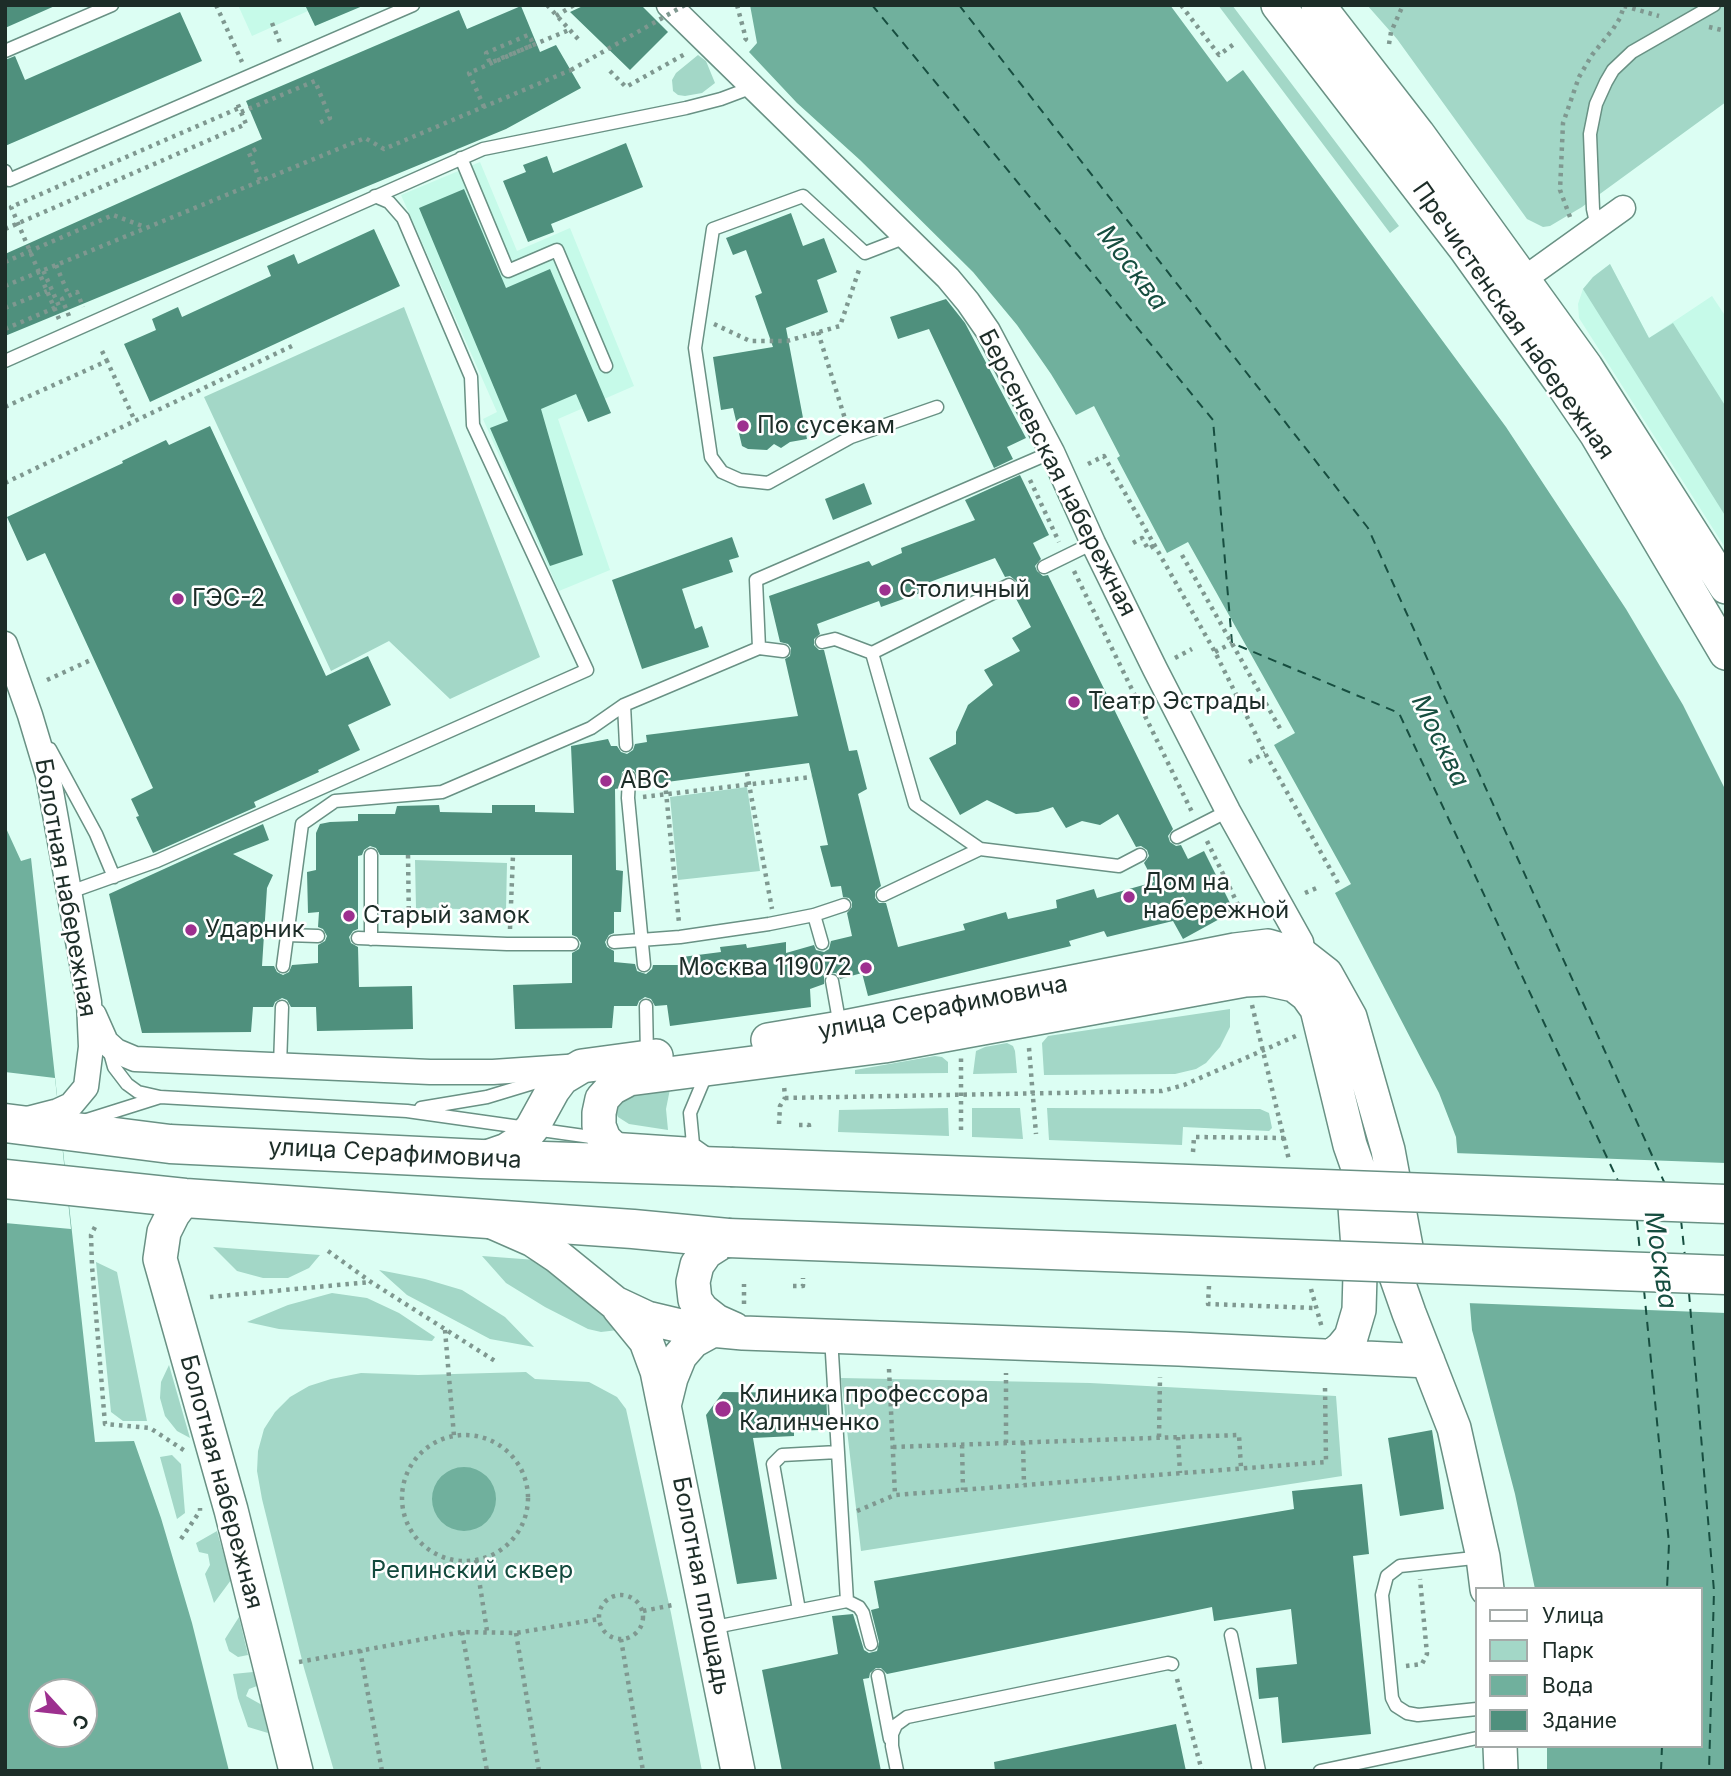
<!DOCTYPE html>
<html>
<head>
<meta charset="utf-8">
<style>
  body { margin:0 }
  #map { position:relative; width:1731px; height:1776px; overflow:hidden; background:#dcfef3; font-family:Inter,sans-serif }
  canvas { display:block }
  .frame { position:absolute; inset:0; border:7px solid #1d2d28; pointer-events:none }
  .legend { position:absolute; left:1475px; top:1587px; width:228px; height:161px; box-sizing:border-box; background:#fff; border:2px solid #a5aba9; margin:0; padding:9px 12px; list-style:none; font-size:21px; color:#1d2d28 }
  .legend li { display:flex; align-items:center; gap:14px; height:35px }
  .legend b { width:35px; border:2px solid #a5aba9 }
  .north { position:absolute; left:28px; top:1678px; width:70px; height:70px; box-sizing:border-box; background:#fff; border:2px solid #a5aba9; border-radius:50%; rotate:117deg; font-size:19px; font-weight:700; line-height:28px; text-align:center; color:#1d2d28 }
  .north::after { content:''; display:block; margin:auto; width:24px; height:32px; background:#9d308f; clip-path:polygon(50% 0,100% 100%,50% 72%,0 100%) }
</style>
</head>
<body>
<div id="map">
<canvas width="1731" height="1776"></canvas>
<div class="frame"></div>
<ul class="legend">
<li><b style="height:9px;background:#fff"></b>Улица</li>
<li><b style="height:19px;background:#a3d7c7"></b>Парк</li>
<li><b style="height:19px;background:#70b09d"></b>Вода</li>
<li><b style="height:19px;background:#4f907d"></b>Здание</li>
</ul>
<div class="north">С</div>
</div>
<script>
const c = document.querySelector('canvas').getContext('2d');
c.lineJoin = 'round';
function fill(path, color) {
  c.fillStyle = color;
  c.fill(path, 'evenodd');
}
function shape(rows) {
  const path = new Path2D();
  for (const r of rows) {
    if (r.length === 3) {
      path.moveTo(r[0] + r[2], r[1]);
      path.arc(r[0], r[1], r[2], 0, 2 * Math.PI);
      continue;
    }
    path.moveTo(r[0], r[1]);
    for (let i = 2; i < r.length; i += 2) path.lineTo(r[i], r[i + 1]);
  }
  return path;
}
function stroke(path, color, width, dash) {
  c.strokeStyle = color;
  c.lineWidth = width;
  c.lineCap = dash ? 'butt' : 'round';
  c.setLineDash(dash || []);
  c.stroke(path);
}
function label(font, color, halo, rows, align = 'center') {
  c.font = font + ' Inter,sans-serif';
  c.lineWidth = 5;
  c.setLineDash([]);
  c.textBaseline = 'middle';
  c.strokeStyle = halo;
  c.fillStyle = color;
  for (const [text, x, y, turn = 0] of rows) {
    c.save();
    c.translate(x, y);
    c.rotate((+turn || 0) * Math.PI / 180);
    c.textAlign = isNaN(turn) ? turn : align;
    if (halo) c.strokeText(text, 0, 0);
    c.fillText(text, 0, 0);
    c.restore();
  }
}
const built = shape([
  [238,5,362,5,315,26,308,11,252,36],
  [480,162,517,251,570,228,634,386,558,419,610,570,559,591,483,419,497,412,401,195],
  [1610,264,1649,338,1712,296,1726,317,1726,549,1579,318,1578,304,1583,289,1593,277]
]);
const green = shape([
  [1218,5,1232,5,1399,226,1390,233],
  [1367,5,1726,5,1726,102,1582,207,1550,226,1543,227,1527,219,1397,39],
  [698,55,706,61,715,83,702,93,685,96,678,95,673,91,672,80,676,73],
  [1610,264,1649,338,1673,323,1726,407,1726,517,1583,289,1593,277],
  [404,307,540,657,450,699,389,641,331,671,204,397],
  [747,787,760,871,678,880,670,797],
  [415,860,507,863,506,910,416,908],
  [1230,1009,1230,1027,1220,1047,1206,1063,1196,1069,1175,1074,1044,1075,1042,1043,1048,1036],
  [1007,1043,1013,1046,1015,1051,1017,1073,973,1074,976,1051,985,1047],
  [935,1056,942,1057,948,1062,948,1073,855,1074,855,1070],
  [670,1089,666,1109,668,1130,629,1124,618,1117,616,1113,616,1108,622,1096],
  [948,1108,949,1136,838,1132,839,1110],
  [972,1108,1020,1108,1023,1139,972,1137],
  [1047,1108,1260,1109,1269,1113,1272,1128,1269,1131,1183,1127,1182,1145,1049,1140],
  [213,1247,320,1255,309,1268,288,1278,263,1278,237,1271],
  [482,1256,536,1260,620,1327,618,1330,601,1332,588,1329,545,1307,506,1283],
  [96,1262,117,1272,147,1421,123,1421,111,1412],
  [379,1270,425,1279,462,1290,505,1317,534,1347,490,1339,407,1295],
  [332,1293,367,1298,399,1313,435,1337,432,1341,279,1329,247,1322,288,1305],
  [169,1365,190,1438,177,1431,165,1416,160,1398,161,1382],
  [526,1372,535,1379,589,1382,617,1397,626,1409,671,1613,702,1771,334,1771,304,1668,262,1499,257,1471,258,1451,264,1429,275,1412,290,1397,309,1386,331,1379,361,1373,418,1375],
  [841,1378,1090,1383,1336,1396,1342,1476,861,1551],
  [172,1455,181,1464,185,1513,177,1519,160,1457],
  [217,1531,231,1580,214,1603,205,1574,210,1565,208,1554,199,1552,196,1543],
  [239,1617,248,1655,238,1657,229,1651,225,1639],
  [253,1672,257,1686,249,1689,246,1696,262,1705,268,1733,248,1727,238,1698,233,1674]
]);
const water = shape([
  [750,5,1170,5,1227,82,1243,70,1506,427,1626,609,1683,705,1726,791,1726,1771,1547,1771,1547,1746,1701,1746,1701,1589,1535,1589,1515,1494,1472,1330,1456,1137,1439,1093,1335,893,1351,884,1274,745,1295,733,1188,542,1167,553,1117,458,1120,456,1094,406,1076,415,1051,374,1017,325,973,272,860,160,797,103,749,52,757,43],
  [5,826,21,861,31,858,95,1442,134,1441,161,1518,192,1623,229,1771,5,1771],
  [42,1692,84,1692,84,1734,42,1734],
  [464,1499,32]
]);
const pier = shape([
  [5,1072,55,1078,71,1229,5,1223],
  [1454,1153,1726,1163,1726,1313,1466,1303]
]);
const ferry = shape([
  [872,5,1213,420,1232,643,1399,713,1618,1181],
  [959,5,1368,528,1665,1184],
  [1681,1220,1685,1257],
  [1637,1221,1640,1253],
  [1644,1290,1669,1543,1667,1589],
  [1689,1293,1714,1591,1709,1771],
  [1661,1771,1662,1746]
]);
const building = shape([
  [5,5,57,5,5,28],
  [305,5,365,5,315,26],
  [585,5,641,5,668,32,630,70,570,12],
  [521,6,540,52,556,45,581,88,506,129,5,336,5,254,262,139,246,101,459,10,467,29],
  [180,12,202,61,5,146,5,60,15,56,25,80],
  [626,143,643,187,551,224,554,232,528,242,503,181,526,172,523,165,547,156,553,173],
  [464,189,506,288,550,269,611,413,588,422,576,394,541,409,583,555,550,566,490,428,508,421,419,208],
  [791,213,803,246,824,238,837,272,817,280,828,312,786,328,807,439,790,442,781,448,774,444,767,450,748,449,742,446,733,408,721,410,713,357,773,347,755,296,762,293,746,250,733,255,726,238],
  [374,229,400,286,150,402,124,344,156,330,152,319,178,307,182,317,271,276,267,266,294,254,298,264],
  [946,299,965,323,1026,438,1007,447,1013,459,994,468,929,329,898,339,890,317],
  [210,426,326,676,368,656,391,705,348,725,360,750,318,770,319,772,254,802,256,807,153,853,136,817,139,816,131,799,153,788,45,553,27,561,7,517,123,463,122,461,166,440,169,445],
  [1020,475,1049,535,1033,543,1041,559,1035,566,1037,571,1043,576,1048,575,1173,829,1168,836,1170,842,1176,846,1181,845,1188,859,1204,851,1234,911,1183,939,1173,921,1107,937,1104,931,1069,941,1071,946,868,996,862,973,840,979,836,973,830,973,824,977,824,984,810,989,811,1007,670,1026,667,1005,655,1006,651,999,645,997,639,1001,637,1006,614,1006,612,1028,515,1029,513,985,572,983,572,953,579,949,581,943,577,937,572,935,572,855,380,855,376,848,370,846,364,850,362,855,358,856,358,929,353,931,349,937,351,943,358,947,359,987,412,986,413,1029,317,1031,316,1007,291,1007,287,1000,282,998,275,1002,273,1007,253,1007,251,1032,142,1033,109,894,263,824,269,840,233,854,273,875,267,888,262,966,274,966,277,972,283,975,289,972,292,965,318,963,318,945,325,941,327,936,323,929,318,927,319,912,308,913,307,872,316,870,316,833,320,824,330,822,358,821,358,814,395,814,397,806,439,805,440,812,492,813,492,805,535,805,535,812,574,813,571,746,608,739,611,746,617,746,621,752,627,754,633,750,635,744,647,742,646,735,798,716,785,659,790,656,791,648,788,644,780,642,769,596,869,561,872,566,902,553,901,548,975,520,965,500],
  [995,558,1005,577,1010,576,1016,581,1018,586,1013,593,1031,627,1012,638,1020,651,984,670,993,685,968,705,956,732,956,744,929,758,960,815,987,800,1016,814,1038,812,1053,807,1066,828,1082,821,1100,825,1118,814,1136,847,1141,846,1147,850,1149,856,1144,863,1154,882,1097,898,1094,889,1056,900,1057,908,1008,919,1006,912,963,924,965,930,898,947,886,903,879,903,875,898,875,891,881,886,858,794,867,789,857,750,849,751,824,650,819,650,814,645,814,639,820,634,817,624,879,601,881,607,923,592,919,586],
  [809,763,828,845,820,846,831,887,841,886,843,897,849,898,852,902,852,907,847,913,852,936,831,941,829,949,824,952,816,950,814,945,786,953,786,942,747,948,746,944,720,947,721,952,682,957,684,965,653,965,652,969,646,974,637,971,635,964,614,962,614,951,607,947,605,942,609,935,614,933,614,912,621,912,623,871,616,870,615,789,620,788,622,772,629,768,634,770,638,777,637,786],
  [864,483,872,504,833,520,825,499],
  [732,537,739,557,729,560,733,572,682,589,695,629,702,626,709,647,642,669,612,580],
  [723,1392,826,1393,827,1415,819,1415,819,1430,794,1431,794,1436,753,1438,777,1579,737,1584,706,1415],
  [1432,1430,1444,1509,1400,1516,1388,1438],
  [1362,1484,1369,1554,1353,1556,1371,1734,1282,1743,1278,1697,1259,1699,1256,1668,1297,1664,1291,1609,1214,1621,1212,1607,887,1674,881,1668,876,1668,870,1673,869,1678,863,1679,881,1771,782,1771,762,1670,838,1654,832,1616,853,1614,864,1650,869,1653,877,1651,879,1642,871,1610,879,1608,874,1581,1294,1509,1292,1491],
  [1176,1724,1186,1771,995,1771,994,1762]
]);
const path = shape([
  [216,5,242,62],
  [547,5,579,40],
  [737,5,746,39,742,43],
  [1181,5,1219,55,1234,44],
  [1624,6,1659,16],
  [556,16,574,5],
  [272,23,281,45],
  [1709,27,1726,31],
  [1389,44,1391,32,1403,5],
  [610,71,626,87,685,54],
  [484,107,469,73,533,45,531,39,528,35,486,53,490,63,533,45,569,30],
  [241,112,315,81,330,118,317,124],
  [256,149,249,153,260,180],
  [1570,217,1560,190,1563,123,1579,77,1592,55,1613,29,1620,18,1624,6],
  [5,229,246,124,236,100],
  [5,262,113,215,145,227],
  [56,265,69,296],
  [5,286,365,138,384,149,571,70],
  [5,308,47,291],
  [69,316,62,299,77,292,83,307],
  [59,319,11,207,239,108],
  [714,324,750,341,787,341,840,326,860,267],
  [5,329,59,306,43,270],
  [818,332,846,422],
  [102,351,107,361],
  [5,407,107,361,135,421],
  [1088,464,1104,456,1215,652,1265,753,1338,883],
  [1030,480,1059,542],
  [5,483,294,345],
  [1133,543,1142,538,1148,549,1155,545],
  [1182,555,1282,732],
  [1074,571,1192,812],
  [1215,652,1232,643],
  [1175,658,1192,649],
  [47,680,93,659],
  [1249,762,1265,753],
  [747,773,772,909],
  [665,782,679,923],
  [643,797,812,777],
  [1207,841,1244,917,1253,914],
  [408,855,409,925],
  [1305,893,1319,887],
  [510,929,513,855],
  [1252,1005,1289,1160],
  [1029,1048,1036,1134],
  [785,1098,1162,1091,1184,1085,1298,1035],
  [779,1124,780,1106,785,1098,784,1085],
  [799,1125,809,1125,809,1131],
  [961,1130,961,1058],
  [1193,1152,1194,1137,1285,1138],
  [95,1227,91,1235,92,1266,105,1424,150,1428,185,1451],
  [328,1251,371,1282,495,1361],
  [793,1286,803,1286,803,1278],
  [1209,1286,1208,1304,1314,1308],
  [1311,1289,1322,1328],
  [210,1297,370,1282],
  [744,1304,744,1284],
  [445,1330,454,1436],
  [889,1369,895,1495,1326,1462,1325,1387],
  [465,1498,63],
  [1159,1437,1160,1377],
  [1178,1437,1180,1473],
  [1023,1442,1024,1485],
  [1006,1443,1006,1373],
  [962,1445,963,1490],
  [893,1447,1239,1435,1241,1468],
  [857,1511,895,1495],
  [181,1539,200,1511,200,1508],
  [476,1560,487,1631],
  [621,1617,22],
  [643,1611,673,1605],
  [462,1632,487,1771],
  [516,1633,539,1771],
  [621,1639,643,1771],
  [360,1650,382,1771],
  [299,1662,462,1632,516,1633,599,1619],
  [1406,1666,1422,1664,1427,1654,1420,1579],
  [1177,1679,1202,1771]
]);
const lane = shape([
  [5,51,112,5],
  [461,158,508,271,557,250,606,366],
  [5,171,9,180,413,5],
  [1597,227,1593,209,1590,134,1596,104,1606,82,1613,70,1632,52,1714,5],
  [903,234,896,241,865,253,803,196,713,229,695,348,711,457,722,472,740,480,768,483,851,437,937,407],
  [5,361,483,149,686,108,721,99,753,87],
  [1044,567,1093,543],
  [822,642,835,639,872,653,915,804,980,849],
  [759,648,756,580,1052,452],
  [872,653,1009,585],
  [624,705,626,745],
  [50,749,96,834,114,877],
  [629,777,628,798,644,965],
  [1177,837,1228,811],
  [70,892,157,861,587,670,473,425,471,377,403,218,389,202,375,196],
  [883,895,980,849,1119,866,1140,855],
  [814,915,822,943],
  [286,935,318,936],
  [358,938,507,944,572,944],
  [371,939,371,855],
  [614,942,680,937,769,924,814,915,844,905],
  [283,966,302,824,335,801,442,792,591,728,624,705,759,648,783,651],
  [832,981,840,1026],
  [646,1006,647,1055],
  [109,1049,114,1067,127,1084,138,1092,160,1097],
  [280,1066,282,1007],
  [421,1108,487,1097,553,1077],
  [87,1120,160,1097,407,1111,598,1138],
  [617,1139,693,1144,710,1156],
  [693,1144,690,1113,703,1082,710,1076],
  [831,1337,847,1601],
  [799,1610,773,1464,782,1455,838,1452],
  [710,1628,847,1601,859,1607,863,1613,871,1644],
  [1231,1635,1259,1771],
  [878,1676,890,1739],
  [1477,1709,1418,1715,1407,1713,1396,1706,1392,1698,1382,1595,1387,1576,1400,1566,1483,1557],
  [897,1771,892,1746,892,1734,896,1725,907,1717,1168,1663,1172,1664],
  [1320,1771,1477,1738]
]);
const street = shape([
  [669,5,948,278,968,302,988,331,1052,452,1093,543,1155,669,1228,811,1301,942,1303,956,1299,970],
  [1524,279,1623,208],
  [5,644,30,715,48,775,89,1002,91,1047,86,1087,71,1105,58,1111,27,1119],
  [94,1015,106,1042,116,1051,135,1059,430,1072,493,1072,581,1066]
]);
const secondary = shape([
  [1278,5,1465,248,1563,385,1597,435,1726,653],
  [1318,5,1418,134,1586,367,1726,587],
  [768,1040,840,1028,1235,950,1268,946,1303,956,1326,974,1350,1017,1388,1150,1409,1263],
  [481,1159,507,1150,521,1141,532,1128,553,1090,562,1078,582,1066,656,1056],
  [638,1164,614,1149,604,1139,599,1126,599,1113,602,1099,612,1088,629,1079,884,1046,1245,980,1266,979,1294,985,1307,995,1317,1009,1350,1145,1409,1313,1454,1428,1483,1557,1487,1589],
  [185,1198,173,1214,164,1232,160,1259,231,1510,296,1771],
  [492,1222,533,1240,557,1256,615,1303,647,1318,689,1328,743,1333,1179,1349,1428,1361],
  [728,1238,706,1252,697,1265,693,1282,695,1300,702,1310,716,1321,734,1329],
  [619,1308,646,1341,657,1371,738,1771],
  [1332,1356,1342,1348,1351,1337,1359,1310,1360,1275,1354,1193],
  [665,1402,671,1378,680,1356,693,1341,713,1330],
  [1500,1746,1501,1771]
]);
const primary = shape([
  [5,1123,170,1144,481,1159,731,1167],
  [5,1179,185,1198,633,1229,728,1238]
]);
const pathBridge = shape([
  [571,70,685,5]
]);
const primaryBridge = shape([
  [731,1167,1726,1204],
  [728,1238,1726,1275]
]);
const markers = [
  [743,426,7,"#9d308f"],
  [885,590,7,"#9d308f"],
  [178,599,7,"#9d308f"],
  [1074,702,7,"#9d308f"],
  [606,781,7,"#9d308f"],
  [1129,897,7,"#9d308f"],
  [349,916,7,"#9d308f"],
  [191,930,7,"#9d308f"],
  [866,968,7,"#9d308f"],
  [723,1409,9,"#9d308f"]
];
const streetNames = [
  ["Пречистенская набережная",1513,321,55],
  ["Берсеневская набережная",1057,473,63],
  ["Болотная набережная",65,888,80],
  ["улица Серафимовича",943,1008,-11],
  ["улица Серафимовича",395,1154,3],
  ["Болотная набережная",221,1482,75],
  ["Болотная площадь",701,1586,79]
];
const poiNames = [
  ["По сусекам",757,426],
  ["Столичный",899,590],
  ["ГЭС-2",192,599],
  ["Театр Эстрады",1088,702],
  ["ABC",620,781],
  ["Дом на",1143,883],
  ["набережной",1143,911],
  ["Старый замок",363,916],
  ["Ударник",205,930],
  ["Москва 119072",852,968,"right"],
  ["Клиника профессора",739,1395],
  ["Калинченко",739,1423]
];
const parkNames = [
  ["Репинский сквер",472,1571]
];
const waterNames = [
  ["Москва",1132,268,53],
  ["Москва",1440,741,64],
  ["Москва",1660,1260,81]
];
fill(built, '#c6fae9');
fill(green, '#a3d7c7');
fill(water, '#70b09d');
fill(pier, '#dcfef3');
stroke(ferry, '#174e40', 2, [9, 7]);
fill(building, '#4f907d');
stroke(lane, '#699184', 15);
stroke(street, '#699184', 27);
stroke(secondary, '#699184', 36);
stroke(primary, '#699184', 41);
stroke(path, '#7f9890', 4.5, [3.5, 5]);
stroke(lane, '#fff', 12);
stroke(street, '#fff', 24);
stroke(secondary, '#fff', 33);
stroke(primary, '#fff', 38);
stroke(primaryBridge, '#699184', 41, []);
stroke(pathBridge, '#7f9890', 4.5, [3.5, 5]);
stroke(primaryBridge, '#fff', 38);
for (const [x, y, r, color] of markers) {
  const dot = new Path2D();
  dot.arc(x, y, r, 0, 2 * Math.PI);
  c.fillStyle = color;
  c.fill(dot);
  stroke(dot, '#fff', 2.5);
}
label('24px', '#1d2d28', '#fff', streetNames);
label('24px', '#1d2d28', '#fff', poiNames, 'left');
label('24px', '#134a3d', '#fff', parkNames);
label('italic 26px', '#174e40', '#fff', waterNames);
</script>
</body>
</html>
